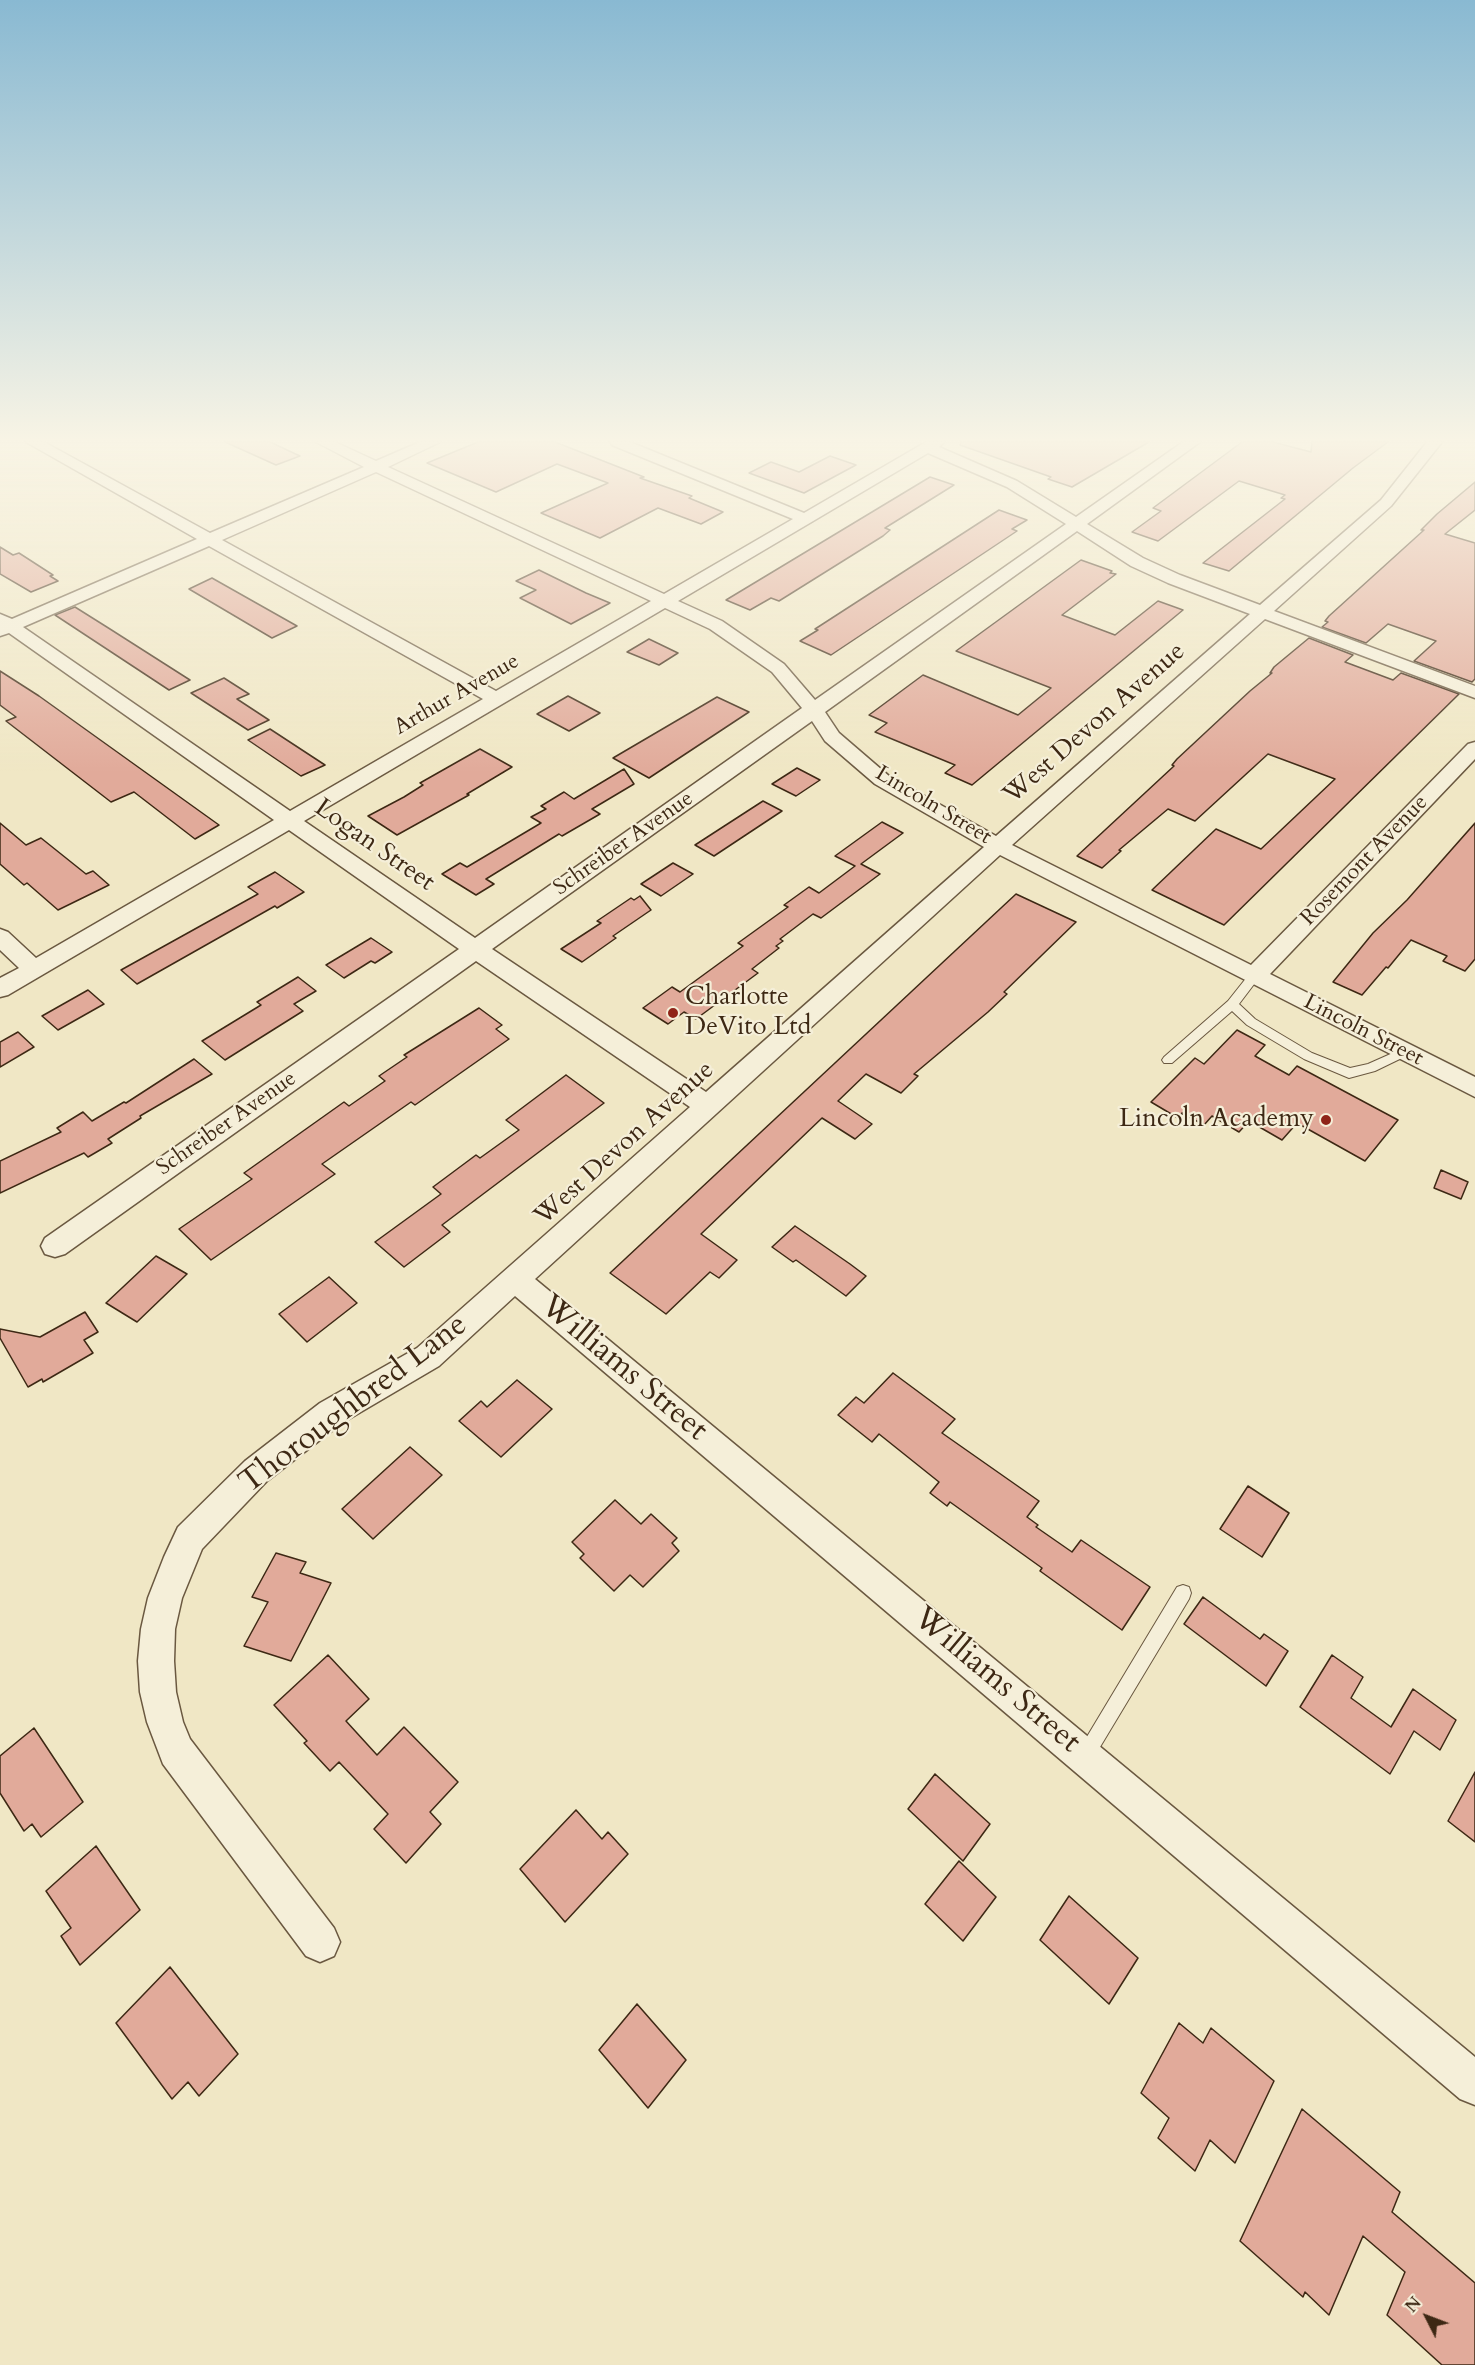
<!DOCTYPE html>
<html>
<head>
<meta charset="utf-8">
<style>
  body { margin:0 }
  #map { position:relative; width:1475px; height:2365px; overflow:hidden; background:#f0e7c5; font-family:Cardo,serif }
  canvas { display:block }
  .north { position:absolute; left:1397px; top:2287px; width:60px; height:60px; -webkit-text-stroke:4px #f5efd9; paint-order:stroke; rotate:312deg; font-size:16px; font-weight:700; line-height:24px; text-align:center; color:#3d2814 }
  .north::after { content:''; display:block; margin:auto; width:21px; height:27px; background:#3d2814; clip-path:polygon(50% 0,100% 100%,50% 72%,0 100%) }
</style>
</head>
<body>
<div id="map">
<canvas width="1475" height="2365"></canvas>
<div class="north">N</div>
</div>
<script>
const c = document.querySelector('canvas').getContext('2d');
c.lineJoin = 'round';
function fill(path, color) {
  c.fillStyle = color;
  c.fill(path, 'evenodd');
}
function shape(rows) {
  const path = new Path2D();
  for (const r of rows) {
    path.moveTo(r[0], r[1]);
    for (let i = 2; i < r.length; i += 2) path.lineTo(r[i], r[i + 1]);
  }
  return path;
}
function stroke(path, color, width, dash) {
  c.strokeStyle = color;
  c.lineWidth = width;
  c.lineCap = dash ? 'butt' : 'round';
  c.setLineDash(dash || []);
  c.stroke(path);
}
function label(font, color, halo, rows, align = 'center') {
  c.font = font + ' Cardo,serif';
  c.lineWidth = 4.5;
  c.setLineDash([]);
  c.textBaseline = 'middle';
  c.strokeStyle = halo;
  c.fillStyle = color;
  for (const [text, x, y, turn = 0] of rows) {
    c.save();
    c.translate(x, y);
    c.rotate((+turn || 0) * Math.PI / 180);
    c.textAlign = isNaN(turn) ? turn : align;
    if (halo) c.strokeText(text, 0, 0);
    c.fillText(text, 0, 0);
    c.restore();
  }
}
const building = shape([
  [225,442,270,442,300,456,276,465,225,442],
  [478,442,555,442,644,477,640,478,692,496,689,498,723,512,701,524,658,508,600,538,541,513,608,483,557,464,496,492,427,463,478,442],
  [961,442,1149,442,1072,487,1048,479,1051,477,960,445,961,442],
  [1242,442,1273,442,1311,452,1312,442,1388,442,1353,468,1229,571,1203,563,1285,499,1281,498,1285,495,1239,481,1158,541,1132,532,1161,511,1153,508,1242,442],
  [830,456,856,465,804,493,749,473,771,462,799,472,830,456],
  [930,477,954,485,885,528,890,530,883,536,779,601,771,598,750,610,726,600,930,477],
  [1475,482,1475,510,1445,534,1475,543,1475,679,1472,682,1414,661,1436,641,1388,624,1366,643,1322,627,1328,622,1325,621,1329,616,1424,530,1421,530,1437,514,1475,482],
  [999,510,1027,520,1012,529,1017,531,831,655,800,641,818,630,815,629,999,510],
  [0,547,13,555,19,553,53,575,50,576,58,581,31,592,0,574,0,547],
  [1081,560,1112,571,1110,573,1116,574,1062,615,1115,635,1158,601,1183,610,972,785,945,773,955,765,875,732,887,723,869,715,923,675,1018,715,1051,688,956,651,1081,560],
  [539,570,586,593,610,603,571,624,520,598,536,590,516,581,539,570],
  [212,578,297,626,272,638,189,589,212,578],
  [75,607,110,629,190,680,169,690,55,615,75,607],
  [1309,638,1353,655,1345,662,1393,680,1401,673,1459,694,1224,925,1152,890,1216,829,1261,849,1335,779,1268,754,1195,821,1168,809,1119,850,1121,851,1102,868,1077,856,1174,766,1172,765,1177,759,1250,691,1272,673,1270,673,1274,667,1309,638],
  [649,639,678,653,659,665,627,652,649,639],
  [0,671,39,696,219,825,195,839,134,792,111,802,6,721,16,717,0,705,0,671],
  [224,678,249,694,237,699,269,720,248,730,191,693,224,678],
  [568,696,600,713,569,731,537,714,568,696],
  [717,697,749,712,649,778,613,758,717,697],
  [270,729,325,765,301,776,248,740,270,729],
  [480,749,512,767,467,794,469,795,397,835,368,816,404,797,423,785,420,783,480,749],
  [797,768,820,780,796,796,772,784,797,768],
  [624,769,634,784,592,809,600,814,562,836,559,834,486,879,494,884,476,895,442,874,460,863,467,867,541,823,531,817,546,809,541,806,564,792,574,799,624,769],
  [763,801,782,811,714,856,695,845,763,801],
  [882,822,903,833,861,864,880,874,821,918,813,914,780,939,783,941,776,946,779,948,752,969,758,973,696,1019,684,1012,668,1024,643,1008,672,987,680,992,743,946,738,943,788,907,784,905,809,887,819,893,855,866,835,856,882,822],
  [0,823,26,845,41,838,86,874,93,871,109,885,58,910,27,883,24,885,0,864,0,823],
  [1475,823,1475,959,1465,971,1443,961,1447,956,1411,940,1388,968,1386,967,1362,995,1333,982,1373,933,1407,900,1475,823],
  [673,863,693,874,661,896,641,884,673,863],
  [275,872,304,892,277,908,275,906,137,984,121,970,258,894,248,887,275,872],
  [1016,894,1076,922,1004,992,1007,994,988,1012,914,1074,918,1076,901,1093,866,1074,838,1101,872,1124,855,1139,822,1118,701,1234,737,1260,719,1278,710,1272,666,1314,610,1273,1016,894],
  [640,896,651,910,613,936,616,938,582,962,561,949,601,923,597,921,631,898,634,900,640,896],
  [371,938,392,952,375,963,371,961,344,978,326,965,371,938],
  [298,977,316,991,294,1004,303,1011,225,1060,202,1041,261,1005,257,1002,298,977],
  [88,990,104,1004,58,1030,42,1016,88,990],
  [479,1008,502,1025,496,1029,509,1039,415,1105,411,1102,322,1164,335,1174,211,1260,179,1229,252,1179,244,1173,344,1102,349,1106,385,1081,379,1076,407,1057,404,1055,479,1008],
  [1237,1030,1265,1045,1255,1056,1289,1075,1297,1066,1398,1120,1365,1161,1297,1123,1282,1140,1249,1121,1239,1132,1212,1116,1204,1125,1182,1113,1178,1118,1151,1102,1195,1058,1204,1064,1237,1030],
  [18,1032,34,1047,0,1067,0,1042,18,1032],
  [194,1059,212,1074,140,1116,141,1118,108,1139,112,1143,88,1157,84,1153,0,1193,0,1161,61,1132,57,1128,83,1112,92,1121,124,1102,126,1103,194,1059],
  [566,1075,604,1103,442,1225,450,1232,404,1267,375,1242,441,1194,433,1187,476,1155,480,1158,519,1130,506,1120,566,1075],
  [1441,1170,1468,1182,1461,1199,1434,1188,1441,1170],
  [795,1226,850,1264,866,1276,846,1296,796,1260,793,1262,772,1247,795,1226],
  [156,1256,187,1274,137,1322,106,1303,156,1256],
  [329,1277,357,1303,307,1342,279,1314,329,1277],
  [85,1312,98,1332,84,1340,93,1353,43,1382,42,1379,28,1387,0,1338,0,1329,40,1337,85,1312],
  [893,1373,955,1419,942,1433,1039,1501,1027,1517,1038,1525,1036,1527,1072,1552,1081,1540,1150,1587,1122,1630,1040,1571,1042,1568,950,1502,947,1506,930,1493,939,1482,879,1434,872,1442,838,1415,856,1397,864,1403,893,1373],
  [517,1380,552,1409,501,1457,459,1421,481,1401,487,1407,517,1380],
  [410,1447,442,1475,373,1539,342,1509,410,1447],
  [1248,1486,1289,1513,1262,1557,1220,1529,1248,1486],
  [615,1500,641,1524,651,1514,677,1538,672,1543,679,1551,643,1587,630,1575,614,1591,580,1558,584,1554,572,1542,615,1500],
  [276,1553,306,1562,300,1573,331,1583,291,1661,244,1646,268,1602,252,1597,276,1553],
  [1203,1597,1260,1639,1264,1634,1288,1651,1266,1686,1184,1624,1203,1597],
  [328,1655,369,1699,346,1721,377,1755,404,1727,458,1782,430,1812,441,1824,406,1863,374,1829,388,1814,339,1762,330,1771,304,1743,307,1741,274,1705,328,1655],
  [1332,1655,1363,1677,1351,1698,1391,1727,1413,1689,1456,1720,1440,1750,1414,1731,1390,1774,1300,1707,1332,1655],
  [34,1728,83,1802,41,1837,32,1824,24,1831,0,1793,0,1756,34,1728],
  [1475,1772,1475,1842,1448,1821,1475,1772],
  [935,1774,990,1824,963,1861,908,1809,935,1774],
  [576,1810,602,1839,608,1832,628,1854,565,1922,520,1869,576,1810],
  [96,1846,140,1910,80,1965,61,1936,71,1928,46,1891,96,1846],
  [959,1861,996,1897,963,1941,925,1904,959,1861],
  [1069,1896,1138,1958,1109,2004,1040,1940,1069,1896],
  [170,1967,238,2054,199,2096,188,2082,172,2099,116,2023,170,1967],
  [637,2004,686,2060,648,2108,599,2050,637,2004],
  [1179,2023,1203,2043,1211,2028,1274,2081,1235,2163,1210,2140,1195,2171,1158,2138,1169,2118,1141,2093,1179,2023],
  [1302,2109,1400,2192,1392,2212,1475,2283,1475,2365,1442,2365,1387,2315,1405,2272,1363,2236,1329,2315,1305,2292,1303,2297,1240,2241,1302,2109]
]);
const service = shape([
  [1255,971,1261,975,1239,1004,1255,1019,1312,1053,1350,1068,1368,1064,1404,1048,1410,1052,1408,1055,1375,1071,1349,1078,1304,1059,1247,1025,1232,1011,1172,1063,1164,1063,1162,1060,1164,1057,1228,1001,1251,972,1255,971],
  [1183,1585,1189,1587,1191,1593,1189,1599,1091,1762,1085,1765,1079,1762,1076,1756,1079,1750,1177,1587,1183,1585]
]);
const minor = shape([
  [26,442,44,442,210,533,364,467,316,442,335,442,376,461,420,442,440,442,388,467,664,594,793,519,612,445,610,442,630,442,804,513,926,442,944,442,939,447,1017,481,1076,517,1183,442,1200,442,1087,524,1143,558,1180,575,1260,605,1381,500,1427,442,1442,442,1391,506,1274,611,1475,686,1475,698,1265,619,1012,845,1251,965,1468,744,1475,742,1475,759,1270,974,1475,1077,1475,1097,1000,855,535,1279,1475,2057,1475,2105,1460,2099,515,1296,439,1366,342,1423,267,1481,202,1549,182,1598,175,1629,174,1661,176,1692,183,1722,190,1739,334,1928,340,1942,334,1956,320,1962,306,1956,163,1764,147,1722,140,1692,138,1661,141,1629,148,1598,164,1557,178,1527,245,1461,320,1403,417,1348,690,1107,476,961,65,1254,55,1257,45,1254,41,1246,45,1238,459,949,289,830,8,995,0,997,0,978,19,968,0,950,0,929,8,932,36,958,274,820,9,633,0,636,0,614,12,619,197,539,26,442],
  [928,453,1007,487,1066,524,815,700,784,664,722,621,678,601,928,453],
  [376,472,651,601,496,691,222,540,376,472],
  [1077,531,1131,566,1168,583,1250,614,996,836,889,776,839,733,825,712,1077,531],
  [209,546,483,699,290,811,23,627,209,546],
  [665,608,710,629,772,672,802,708,475,938,304,821,665,608],
  [812,721,825,741,875,784,984,847,706,1092,492,949,812,721]
]);
const markers = [
  [673,1013,6,"#8f2418"],
  [1326,1120,6,"#8f2418"]
];
const farStreetnames = [
  ["Arthur Avenue",457,695,-30],
  ["Lincoln Street",933,806,31],
  ["Schreiber Avenue",624,844,-35],
  ["Rosemont Avenue",1365,861,-46],
  ["Lincoln Street",1363,1031,27],
  ["Schreiber Avenue",227,1124,-35]
];
const streetNames = [
  ["West Devon Avenue",1095,724,-41],
  ["Logan Street",374,846,35],
  ["West Devon Avenue",625,1144,-42]
];
const poiNames = [
  ["Charlotte",685,998],
  ["DeVito Ltd",685,1028],
  ["Lincoln Academy",1314,1120,"right"]
];
const nearStreetnames = [
  ["Williams Street",623,1369,40],
  ["Thoroughbred Lane",354,1405,-37],
  ["Williams Street",996,1681,40]
];
fill(building, '#e1aa9a');
stroke(building, '#3d2814', 1.5);
stroke(service, '#6a5840', 2);
stroke(minor, '#6a5840', 3);
fill(service, '#f5efd9');
fill(minor, '#f5efd9');
const sky = c.createLinearGradient(0, 0, 0, 773);
sky.addColorStop(0, '#89b9d2');
sky.addColorStop(0.57, '#f8f4e5');
sky.addColorStop(1, '#f8f4e500');
c.fillStyle = sky;
c.fillRect(0, 0, 1475, 773);
for (const [x, y, r, color] of markers) {
  const dot = new Path2D();
  dot.arc(x, y, r, 0, 2 * Math.PI);
  c.fillStyle = color;
  c.fill(dot);
  stroke(dot, '#f5efd9', 2);
}
label('22px', '#3d2814', '#f5efd9', farStreetnames);
label('26px', '#3d2814', '#f5efd9', streetNames);
label('26px', '#3d2814', '#f5efd9', poiNames, 'left');
label('32px', '#3d2814', '#f5efd9', nearStreetnames);
</script>
</body>
</html>
